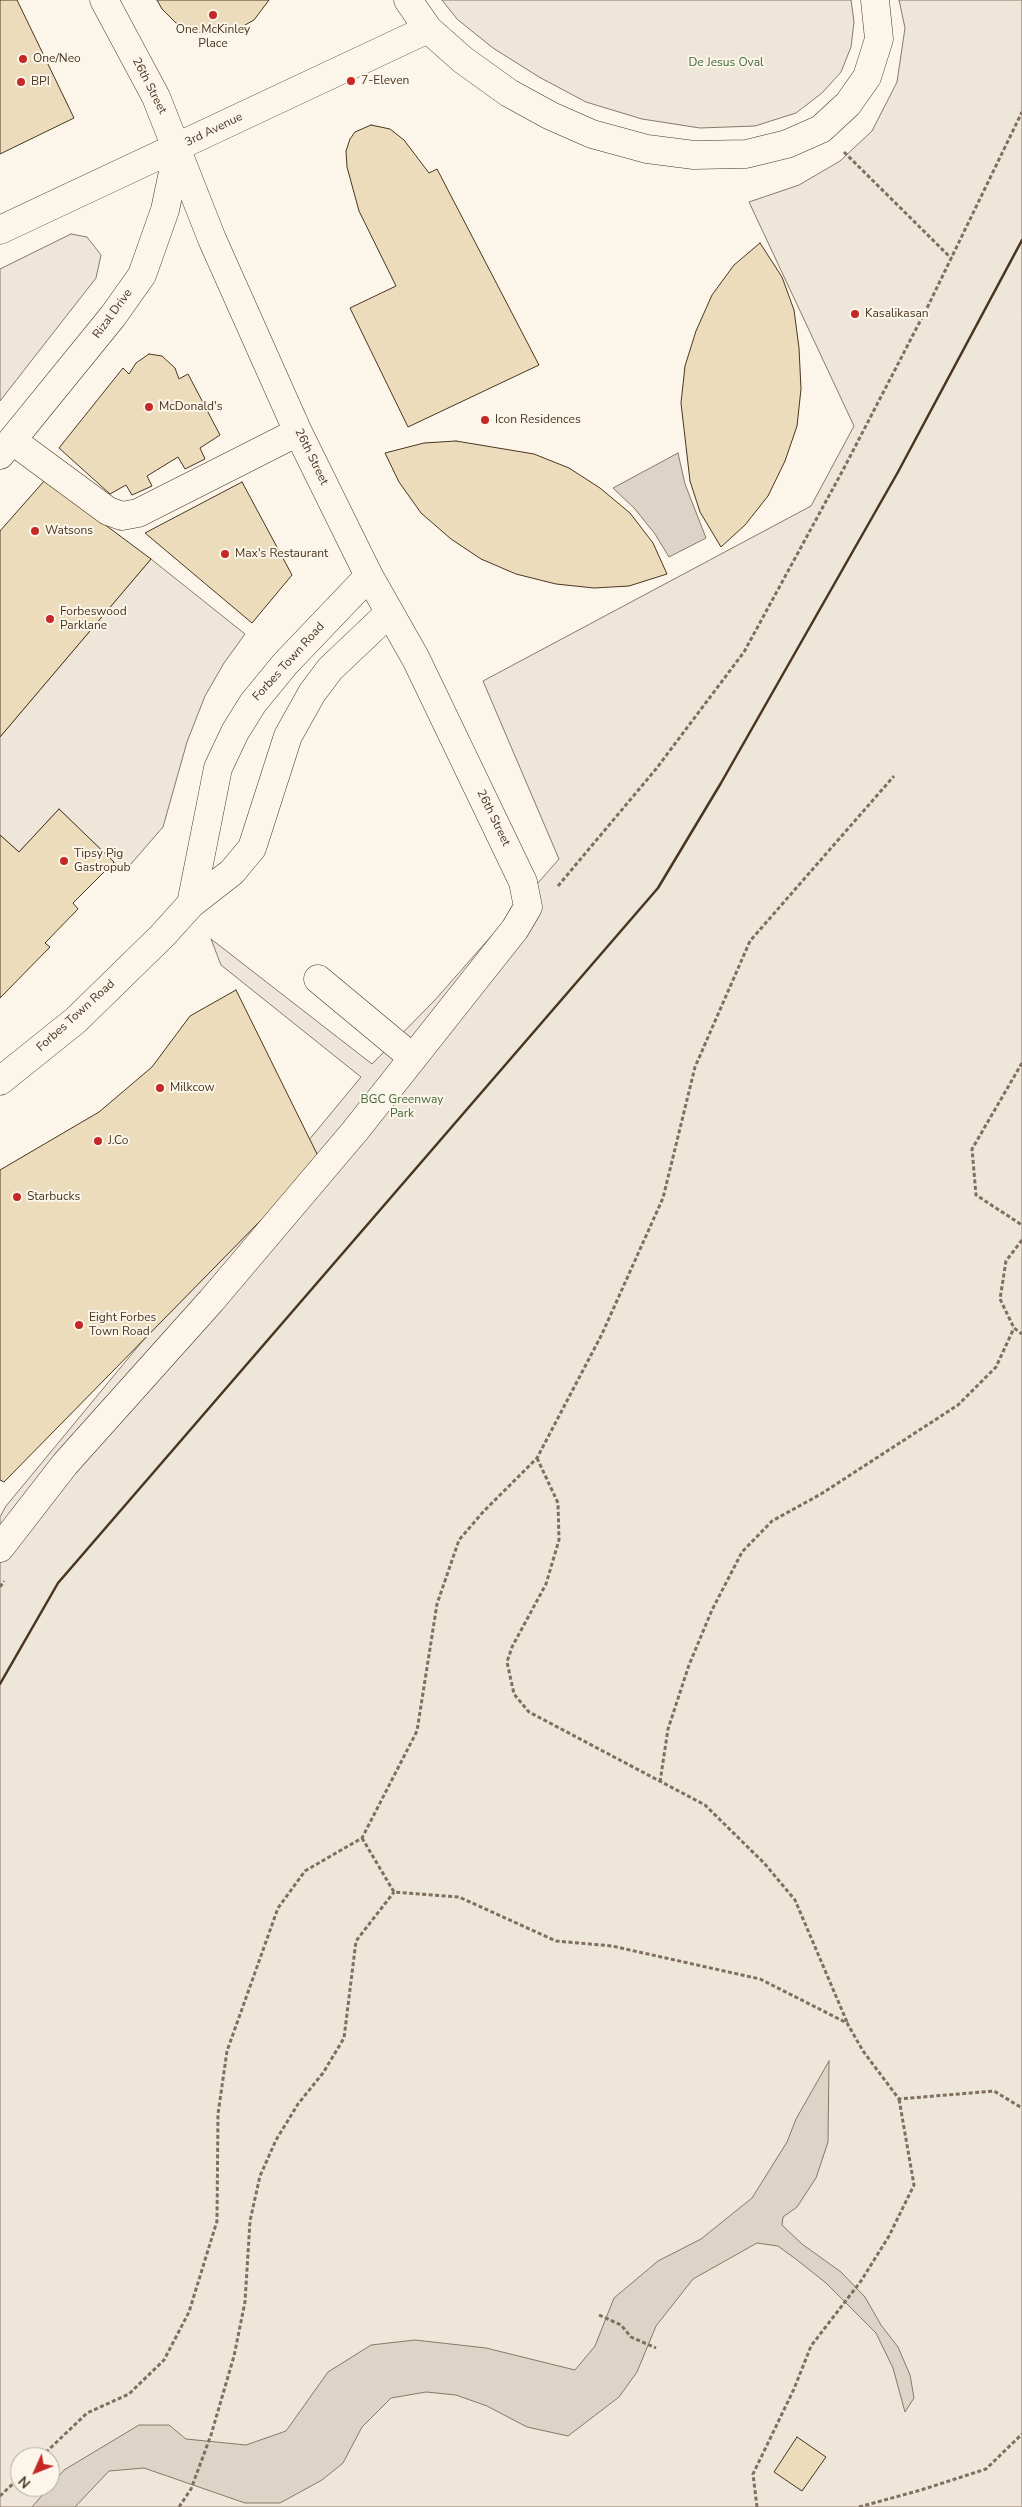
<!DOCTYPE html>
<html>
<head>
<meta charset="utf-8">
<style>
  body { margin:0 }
  #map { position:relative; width:1022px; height:2507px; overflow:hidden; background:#fbf6e9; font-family:"Nunito Sans",sans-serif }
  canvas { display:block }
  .north { position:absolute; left:10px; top:2447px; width:50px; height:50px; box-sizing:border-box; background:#fbf6e9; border:1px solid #b4a999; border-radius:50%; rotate:226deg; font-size:14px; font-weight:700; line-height:20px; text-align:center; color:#4a3520 }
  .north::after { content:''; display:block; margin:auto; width:18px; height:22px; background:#c62828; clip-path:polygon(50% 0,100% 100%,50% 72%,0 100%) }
</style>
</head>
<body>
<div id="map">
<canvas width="1022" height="2507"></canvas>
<div class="north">N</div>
</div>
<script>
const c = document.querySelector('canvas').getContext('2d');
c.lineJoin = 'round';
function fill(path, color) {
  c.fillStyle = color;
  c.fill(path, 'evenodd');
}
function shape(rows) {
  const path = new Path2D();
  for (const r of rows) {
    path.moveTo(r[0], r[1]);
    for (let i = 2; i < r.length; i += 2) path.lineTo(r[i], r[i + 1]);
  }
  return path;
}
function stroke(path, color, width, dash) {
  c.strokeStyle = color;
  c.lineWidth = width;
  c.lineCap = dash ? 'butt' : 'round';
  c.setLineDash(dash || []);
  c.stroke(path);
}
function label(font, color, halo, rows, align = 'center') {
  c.font = font + ' "Nunito Sans",sans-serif';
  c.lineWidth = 4;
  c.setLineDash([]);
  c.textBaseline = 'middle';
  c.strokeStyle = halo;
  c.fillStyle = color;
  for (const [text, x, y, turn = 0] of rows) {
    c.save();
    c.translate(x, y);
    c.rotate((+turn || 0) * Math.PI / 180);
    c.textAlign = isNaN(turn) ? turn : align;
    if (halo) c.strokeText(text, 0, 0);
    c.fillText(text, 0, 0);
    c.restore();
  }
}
const green = shape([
  [442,0,851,0,854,22,851,47,841,72,822,93,796,113,755,126,700,128,642,119,586,102,539,77,493,48,457,19,442,0],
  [899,0,1022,0,1022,2507,0,2507,0,1517,6,1506,361,1077,221,965,211,939,372,1064,435,1000,559,859,483,681,811,506,854,426,749,202,799,185,840,161,872,131,897,82,905,28,899,0],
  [20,2457,50,2457,50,2487,20,2487,20,2457],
  [71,234,87,237,101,255,96,278,0,401,0,269,71,234],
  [151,559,245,634,224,663,205,696,187,742,163,827,124,872,59,809,19,852,0,835,0,737,151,559]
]);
const water = shape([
  [678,453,685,484,706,538,669,557,655,534,635,509,613,488,678,453],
  [829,2061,828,2142,816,2178,797,2207,783,2217,782,2225,802,2244,841,2272,865,2297,881,2325,898,2347,910,2375,914,2398,905,2412,893,2368,876,2333,826,2283,797,2260,778,2246,757,2243,693,2279,656,2326,637,2372,619,2397,568,2436,527,2427,487,2406,456,2395,426,2392,391,2398,362,2427,343,2463,322,2480,280,2503,245,2503,144,2468,109,2471,75,2507,32,2507,64,2470,139,2425,169,2425,186,2439,246,2445,286,2431,328,2372,371,2345,415,2340,486,2348,575,2370,595,2346,614,2298,658,2261,701,2239,752,2198,787,2142,796,2119,829,2061]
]);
const building = shape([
  [0,0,17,0,74,118,0,154,0,0],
  [157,0,269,0,254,20,238,29,217,34,195,32,176,23,162,9,157,0],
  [371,125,390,129,404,140,429,173,437,169,539,365,408,427,350,308,396,286,359,211,347,167,346,151,350,139,355,132,371,125],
  [760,243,782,277,794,310,799,348,801,389,797,426,785,461,768,496,745,525,721,547,700,512,690,481,681,403,685,366,696,331,712,295,734,265,760,243],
  [149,354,162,356,175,368,179,379,188,374,220,435,200,448,205,459,185,469,178,457,147,476,152,486,132,495,126,485,110,494,59,448,123,368,129,374,136,363,149,354],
  [456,441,534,454,569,468,600,488,630,513,653,543,667,574,629,586,594,588,556,584,516,574,481,559,451,539,421,513,399,482,385,453,424,443,456,441],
  [45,480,151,559,0,737,0,531,45,480],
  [242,482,292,575,252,623,145,533,242,482],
  [59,809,114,862,73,903,78,909,45,943,50,947,0,998,0,835,19,852,59,809],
  [236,990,320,1160,4,1482,0,1480,0,1170,99,1112,152,1067,190,1016,236,990],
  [797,2437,826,2457,802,2491,774,2472,797,2437]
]);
const path = shape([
  [844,152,952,259],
  [558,886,656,769,744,652,843,470,928,306,1022,112],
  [1022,1063,972,1149,976,1195,1022,1225],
  [1022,1240,1006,1261,1000,1299,1014,1328,1022,1334],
  [537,1458,558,1503,559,1540,546,1584,512,1647,507,1662,514,1694,529,1712,705,1805,764,1863,795,1900,847,2022],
  [0,1587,4,1581],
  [660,1782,668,1729,689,1665,712,1610,742,1552,772,1521,821,1494,958,1405,996,1367,1014,1328],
  [362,1838,394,1892,459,1897,556,1941,612,1946,760,1979,847,2023,863,2051,899,2099,994,2091,1022,2108],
  [599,2315,621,2325,631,2337,656,2348],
  [41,2457,87,2413,129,2394,164,2360,189,2312,217,2221,218,2114,227,2051,278,1908,305,1871,362,1838,417,1731,437,1604,459,1540,483,1512,537,1458,602,1334,663,1198,695,1067,750,941,894,776],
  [0,2496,20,2477],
  [179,2507,191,2489,211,2435,234,2356,245,2302,250,2221,260,2176,276,2140,298,2104,323,2073,344,2038,356,1941,394,1892],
  [757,2507,753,2474,794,2389,811,2346,861,2281,889,2236,914,2185,899,2099],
  [859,2507,921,2490,986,2469,1022,2434]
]);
const minor = shape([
  [408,0,428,29,463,60,509,93,551,116,592,134,647,149,694,155,746,154,787,144,821,129,848,104,867,77,879,39,875,0],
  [0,230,428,29],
  [13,441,108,511,122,516,138,513,298,432],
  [0,455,113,316,142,275,165,210,178,148],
  [191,904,218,768,235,732,253,703,285,664,369,576],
  [318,979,413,1058],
  [0,1081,76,1020,162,936,191,904,232,872,252,848,288,736,312,693,330,669,389,613],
  [0,1548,65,1464,211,1301,355,1131,515,929,528,907,523,882,416,659,369,576,298,432,212,239,156,97,104,0]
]);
const wall = shape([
  [0,1684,58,1583,658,888,721,783,898,472,1022,240]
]);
const markers = [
  [213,15,5,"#c62828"],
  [23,59,5,"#c62828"],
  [351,81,5,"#c62828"],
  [21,82,5,"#c62828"],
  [855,314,5,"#c62828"],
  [149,407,5,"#c62828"],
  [485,420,5,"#c62828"],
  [35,531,5,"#c62828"],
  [225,554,5,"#c62828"],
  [50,619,5,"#c62828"],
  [64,861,5,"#c62828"],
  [160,1088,5,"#c62828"],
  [98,1141,5,"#c62828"],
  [17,1197,5,"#c62828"],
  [79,1325,5,"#c62828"]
];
const poiNames = [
  ["One McKinley",213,30,"center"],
  ["Place",213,44,"center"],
  ["One/Neo",33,59],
  ["7-Eleven",361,81],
  ["BPI",31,82],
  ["Kasalikasan",865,314],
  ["McDonald's",159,407],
  ["Icon Residences",495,420],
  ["Watsons",45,531],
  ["Max's Restaurant",235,554],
  ["Forbeswood",60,612],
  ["Parklane",60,626],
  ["Tipsy Pig",74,854],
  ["Gastropub",74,868],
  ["Milkcow",170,1088],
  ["J.Co",108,1141],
  ["Starbucks",27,1197],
  ["Eight Forbes",89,1318],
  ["Town Road",89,1332]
];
const parkNames = [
  ["De Jesus Oval",726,63],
  ["BGC Greenway",402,1100],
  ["Park",402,1114]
];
const streetNames = [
  ["26th Street",149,86,63],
  ["3rd Avenue",214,130,-26],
  ["Rizal Drive",113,314,-54],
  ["26th Street",311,457,64],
  ["Forbes Town Road",289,662,-48],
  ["26th Street",493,818,64],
  ["Forbes Town Road",76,1016,-42]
];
fill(green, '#ede6d9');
stroke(green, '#887966', 1);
fill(water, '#dcd4c6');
stroke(water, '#887966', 1);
fill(building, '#ecdcbc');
stroke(building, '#4a3520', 1);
stroke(minor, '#4a3520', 29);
stroke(path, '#7f6f5c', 3, [4, 2.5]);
stroke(minor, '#fbf6e9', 28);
stroke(wall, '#4a3520', 2.5);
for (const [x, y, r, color] of markers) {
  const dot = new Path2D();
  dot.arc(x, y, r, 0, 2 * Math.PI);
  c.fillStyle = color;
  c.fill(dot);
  stroke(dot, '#fbf6e9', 2);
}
label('12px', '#4a3520', '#fbf6e9', poiNames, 'left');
label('12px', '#436837', '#fbf6e9', parkNames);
label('12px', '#4a3520', '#fbf6e9', streetNames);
</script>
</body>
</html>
